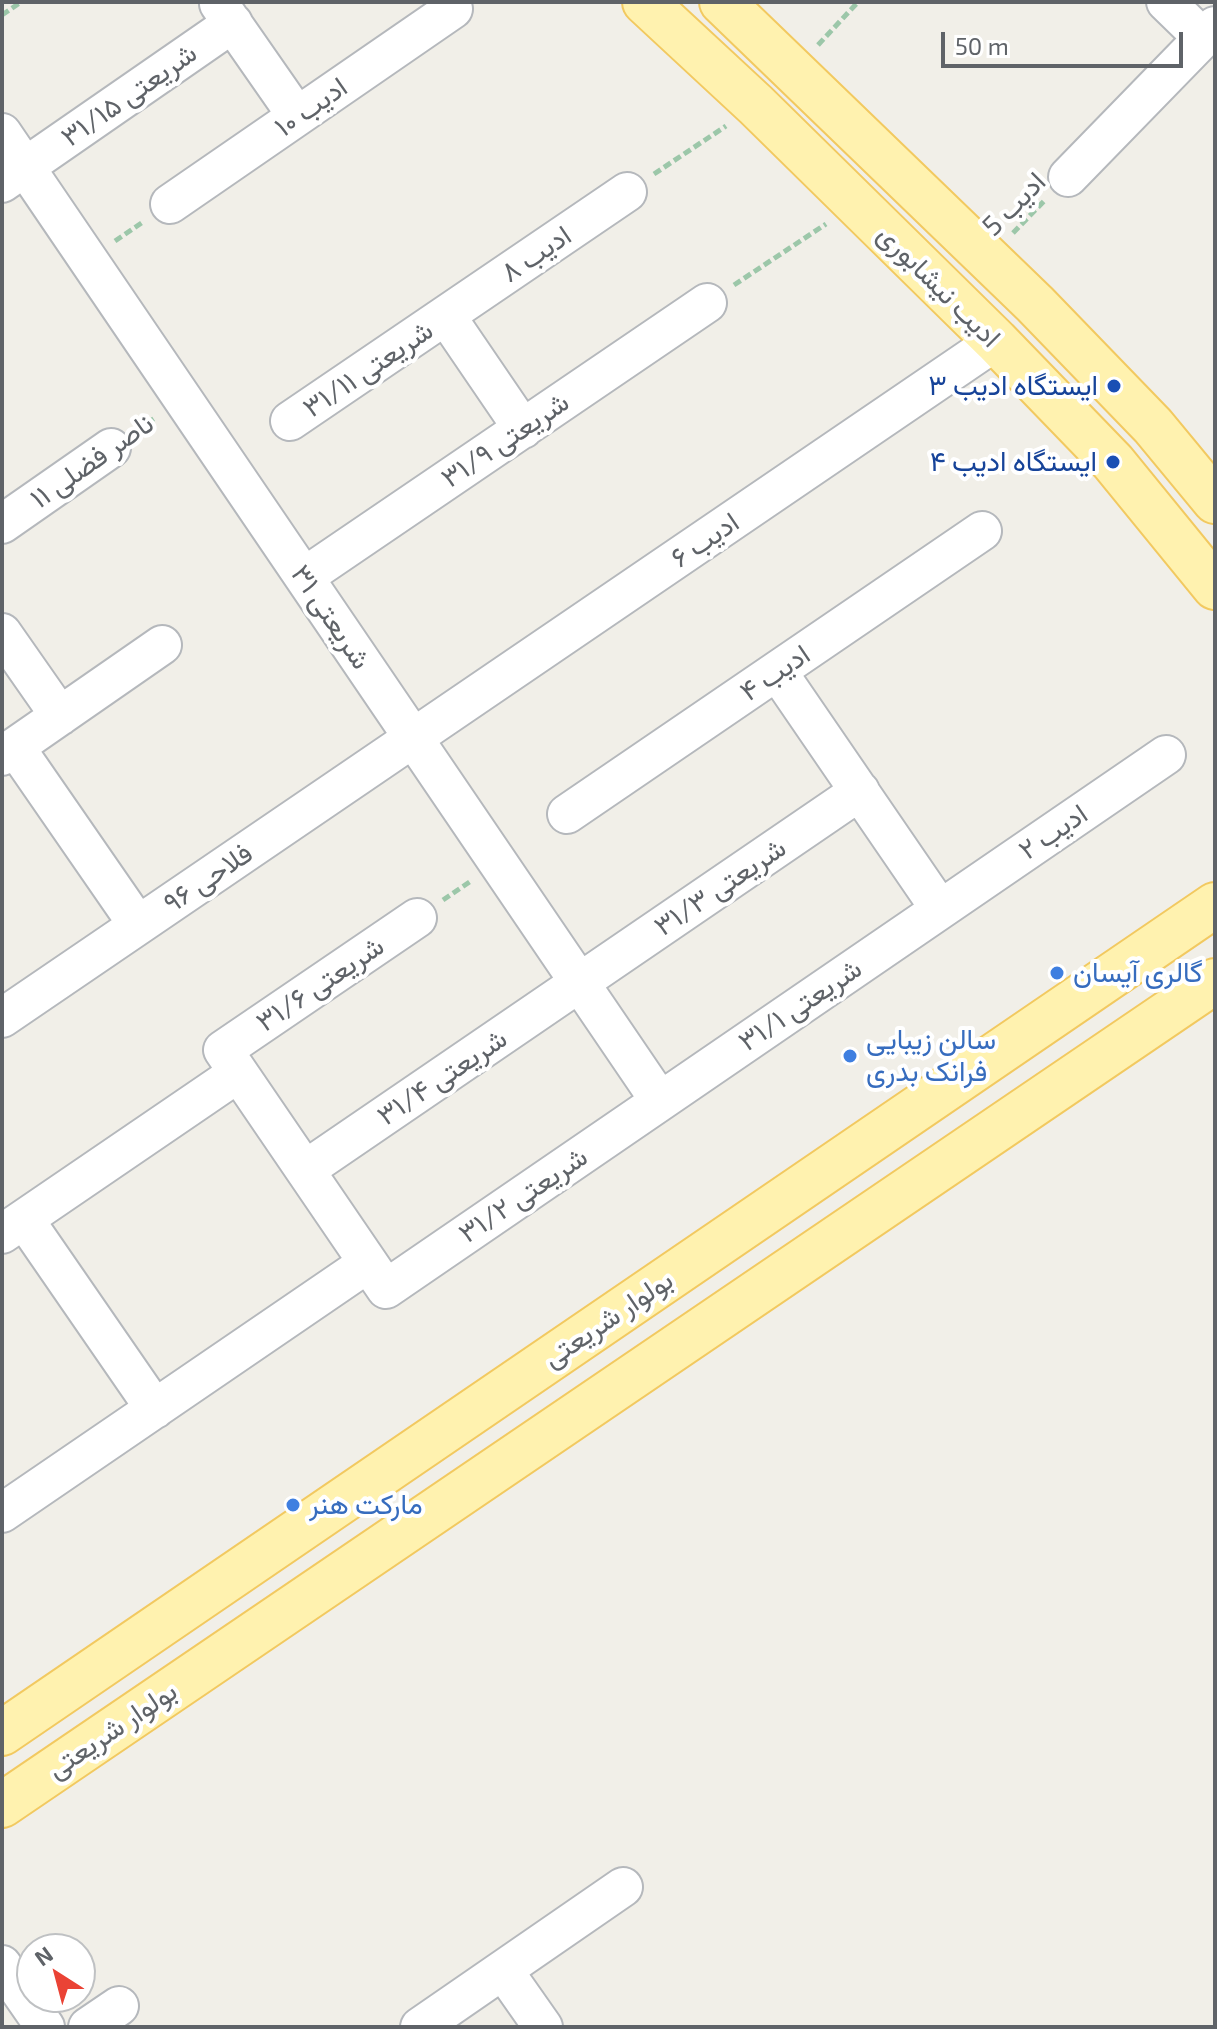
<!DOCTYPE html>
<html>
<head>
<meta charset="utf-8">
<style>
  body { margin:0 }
  #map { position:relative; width:1217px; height:2029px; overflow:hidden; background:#f1efe8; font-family:"Exo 2",sans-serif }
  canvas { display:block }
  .frame { position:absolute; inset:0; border:4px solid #5f6368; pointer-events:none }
  .north { position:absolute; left:16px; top:1933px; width:80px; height:80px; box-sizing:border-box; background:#fff; border:2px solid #bfc1c3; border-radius:50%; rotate:324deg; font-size:22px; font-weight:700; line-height:32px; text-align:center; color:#5f6368 }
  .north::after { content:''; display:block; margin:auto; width:28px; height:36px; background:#ea4335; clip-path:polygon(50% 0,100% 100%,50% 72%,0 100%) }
  .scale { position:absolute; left:941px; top:32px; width:242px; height:36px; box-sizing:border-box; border:4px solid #5f6368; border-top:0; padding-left:10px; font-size:24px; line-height:28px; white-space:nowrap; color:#5f6368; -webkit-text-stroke:6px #fff; paint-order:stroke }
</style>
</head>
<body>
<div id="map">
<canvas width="1217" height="2029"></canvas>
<div class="frame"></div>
<div class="north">N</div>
<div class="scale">50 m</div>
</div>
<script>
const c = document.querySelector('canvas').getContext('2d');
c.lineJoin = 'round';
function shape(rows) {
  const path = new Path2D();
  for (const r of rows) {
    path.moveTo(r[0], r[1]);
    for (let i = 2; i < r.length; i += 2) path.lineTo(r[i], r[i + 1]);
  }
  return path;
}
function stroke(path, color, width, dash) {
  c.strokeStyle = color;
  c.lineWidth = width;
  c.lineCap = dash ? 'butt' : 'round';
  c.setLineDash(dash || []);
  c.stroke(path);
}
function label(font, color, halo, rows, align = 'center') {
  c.font = font + ' "Exo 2",Vazirmatn,sans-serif';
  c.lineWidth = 8;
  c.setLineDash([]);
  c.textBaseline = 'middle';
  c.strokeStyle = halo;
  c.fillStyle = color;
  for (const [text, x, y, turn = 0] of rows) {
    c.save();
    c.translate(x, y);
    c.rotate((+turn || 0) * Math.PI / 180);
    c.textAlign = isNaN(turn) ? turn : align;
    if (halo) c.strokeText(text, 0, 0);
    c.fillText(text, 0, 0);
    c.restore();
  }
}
const path = shape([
  [2,15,21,2],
  [818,45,858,2],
  [654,174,726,126],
  [1013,233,1045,200],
  [115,241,143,222],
  [734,285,826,224],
  [137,430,155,418],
  [443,900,471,881]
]);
const minor = shape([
  [1166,2,1203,38],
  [219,4,297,116],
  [2,133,660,1101],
  [1068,177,1215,26],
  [2,183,233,23],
  [170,204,453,9],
  [446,316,523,429],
  [290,421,627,192],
  [2,524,111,448],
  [304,577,707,303],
  [2,633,60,716],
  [777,671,940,909],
  [15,747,138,925],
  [2,756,162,645],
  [567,814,982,531],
  [417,918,223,1050,386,1289,1166,755],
  [2,1018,996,341],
  [305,1170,860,791],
  [24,1219,155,1409],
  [2,1234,238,1073],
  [2,1513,368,1263],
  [2,1965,45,2027],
  [503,1970,543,2027],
  [88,2027,119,2006],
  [420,2027,623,1887]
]);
const major = shape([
  [645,2,756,105,996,341,1113,462,1215,587],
  [722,2,1035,304,1153,426,1215,501],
  [2,1733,1215,905],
  [2,1805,1215,981]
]);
const markers = [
  [1114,386,8,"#1a4fb4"],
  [1113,462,8,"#1a4fb4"],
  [1057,973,8,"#3f7fe0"],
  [850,1056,8,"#3f7fe0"],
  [293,1505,8,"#3f7fe0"]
];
const streetNames = [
  ["شریعتی ۳۱/۱۵",129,95,-35],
  ["ادیب ۱۰",311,107,-35],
  ["ادیب 5",1014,204,-45],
  ["ادیب ۸",536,254,-34],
  ["ادیب نیشابوری",939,286,45],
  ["شریعتی ۳۱/۱۱",368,369,-34],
  ["شریعتی ۳۱/۹",505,440,-34],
  ["ناصر فضلی ۱۱",92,461,-35],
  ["ادیب ۶",705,540,-34],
  ["شریعتی ۳۱",331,617,56],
  ["ادیب ۴",775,673,-34],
  ["ادیب ۲",1053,832,-34],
  ["فلاحی ۹۶",208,878,-34],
  ["شریعتی ۳۱/۳",720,887,-34],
  ["شریعتی ۳۱/۶",320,984,-34],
  ["شریعتی ۳۱/۱",800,1005,-34],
  ["شریعتی ۳۱/۴",442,1077,-34],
  ["شریعتی ۳۱/۲",523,1195,-34],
  ["بولوار شریعتی",608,1319,-34],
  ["بولوار شریعتی",112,1730,-34]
];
const transitNames = [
  ["ایستگاه ادیب ۳",1098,386],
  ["ایستگاه ادیب ۴",1097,462]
];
const shopNames = [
  ["گالری آيسان",1073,973],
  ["سالن زیبایی",866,1040],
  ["فرانک بدری",866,1072],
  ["مارکت هنر",309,1505]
];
stroke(minor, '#b5b8bc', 42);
stroke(major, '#f2c960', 48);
stroke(path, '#9cc7a9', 5, [8, 4]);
stroke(minor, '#fff', 38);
stroke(major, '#fff2af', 44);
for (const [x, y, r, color] of markers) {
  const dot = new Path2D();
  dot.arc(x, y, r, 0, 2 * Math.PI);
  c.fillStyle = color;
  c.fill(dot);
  stroke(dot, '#fff', 3);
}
label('28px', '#5f6368', '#fff', streetNames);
label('28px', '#164399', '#fff', transitNames, 'right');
label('28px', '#366cbe', '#fff', shopNames, 'left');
</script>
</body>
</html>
